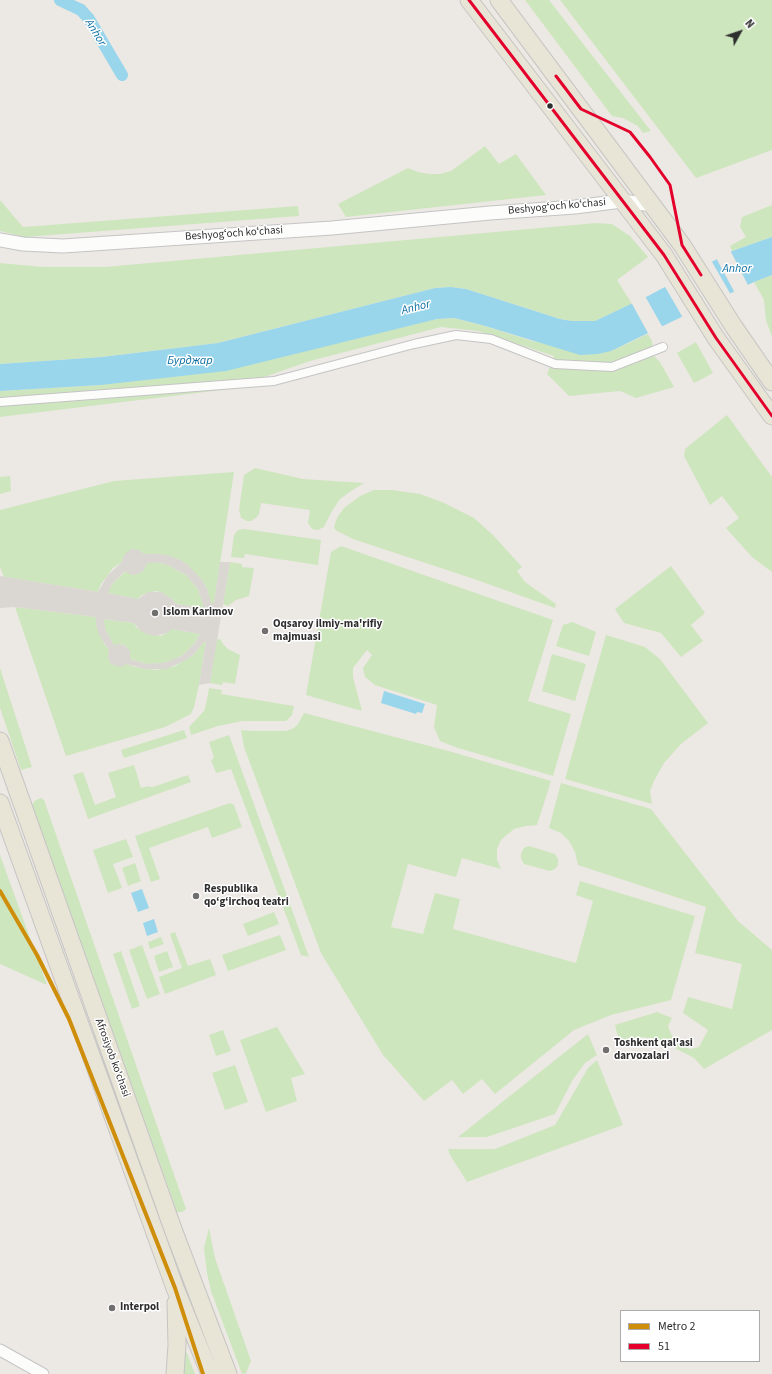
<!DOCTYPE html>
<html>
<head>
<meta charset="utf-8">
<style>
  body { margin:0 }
  #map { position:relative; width:772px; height:1374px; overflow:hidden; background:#ece8e4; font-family:"Source Sans 3",sans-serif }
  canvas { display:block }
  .legend { position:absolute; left:620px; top:1310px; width:140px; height:52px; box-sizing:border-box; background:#fff; border:1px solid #ababab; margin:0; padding:5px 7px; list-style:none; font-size:12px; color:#2e2e2e }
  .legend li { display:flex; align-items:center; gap:8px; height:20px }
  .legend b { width:20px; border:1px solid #ababab }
  .north { position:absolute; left:720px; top:12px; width:40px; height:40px; -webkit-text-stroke:3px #fff; paint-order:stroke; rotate:50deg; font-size:11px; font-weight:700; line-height:16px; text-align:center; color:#2e2e2e }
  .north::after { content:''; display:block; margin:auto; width:14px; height:18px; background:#2e2e2e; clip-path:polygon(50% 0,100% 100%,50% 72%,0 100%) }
</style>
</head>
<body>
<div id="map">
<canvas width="772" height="1374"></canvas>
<ul class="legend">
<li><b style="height:5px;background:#cf8e09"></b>Metro 2</li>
<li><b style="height:5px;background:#e4002b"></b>51</li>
</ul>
<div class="north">N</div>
</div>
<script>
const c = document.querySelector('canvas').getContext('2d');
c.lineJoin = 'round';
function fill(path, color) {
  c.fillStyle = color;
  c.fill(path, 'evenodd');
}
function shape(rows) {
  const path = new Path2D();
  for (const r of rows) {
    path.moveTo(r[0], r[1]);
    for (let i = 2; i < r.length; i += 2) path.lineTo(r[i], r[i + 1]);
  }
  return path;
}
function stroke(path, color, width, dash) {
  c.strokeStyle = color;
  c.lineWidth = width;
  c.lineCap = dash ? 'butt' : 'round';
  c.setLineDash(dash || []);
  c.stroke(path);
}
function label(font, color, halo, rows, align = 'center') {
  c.font = font + ' "Source Sans 3",sans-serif';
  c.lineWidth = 3;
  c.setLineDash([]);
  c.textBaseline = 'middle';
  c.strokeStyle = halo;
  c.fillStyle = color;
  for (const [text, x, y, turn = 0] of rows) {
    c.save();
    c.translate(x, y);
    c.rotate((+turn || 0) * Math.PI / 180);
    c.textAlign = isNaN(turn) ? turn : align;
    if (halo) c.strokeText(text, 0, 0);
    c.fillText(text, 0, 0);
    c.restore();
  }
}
const green = shape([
  [525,0,549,0,651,131,643,133,638,126,623,118,612,116],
  [560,0,772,0,772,150,696,178],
  [485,146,499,164,516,154,546,195,346,217,338,204,408,168,418,172,429,174,440,174,451,171],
  [0,200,23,227,298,206,299,216,25,237,0,231],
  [772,205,772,237,732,251,730,246,746,237,740,227,742,217],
  [596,223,612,224,630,236,648,257,617,280,632,304,595,321,572,321,560,319,466,289,451,287,435,288,218,343,102,357,0,364,0,263,43,267,105,267],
  [772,275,772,337,766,320,764,300,754,282],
  [454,318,482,325,532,341,611,351,648,334,652,341,653,355,660,362,674,387,636,398,620,391,569,396,547,374,554,356,478,331,441,327,310,361,230,389,0,417,0,391,101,385,437,319],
  [696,342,713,373,694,383,677,353],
  [727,415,772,477,772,572,752,557,726,528,739,518,722,496,710,505,684,456,685,449],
  [255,468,303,479,364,483,351,491,340,499,332,511,324,527,318,530,312,529,308,523,310,510,261,503,259,514,257,517,251,521,247,521,241,518,239,510,244,475],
  [234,472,214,603,210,603,207,589,202,580,160,554,144,554,139,550,123,558,122,562,113,568,101,584,98,592,4,577,0,567,0,510,114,481],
  [10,476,11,491,0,494,0,477],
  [374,490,392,490,420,494,442,502,474,518,493,535,522,567,517,571,525,582,556,604,555,608,474,579,353,539,337,531,334,528,335,523,338,516,344,508,360,496],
  [244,529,321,540,318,565,245,554,244,558,231,557,234,535,238,530],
  [341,546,553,620,528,701,571,714,553,776,455,747,440,741,434,727,437,705,375,685,365,677,363,668,372,655,367,650,353,668,353,677,362,711,306,695,331,552],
  [230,562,242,564,242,567,254,568,249,596,236,600,228,606,223,604],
  [146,563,161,563,170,566,186,575,198,589,204,608,176,604,172,599,161,592,155,591,142,595,138,599,107,593,112,584,126,571,132,574,144,570],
  [671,566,705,613,691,625,703,641,681,657,661,633,624,623,615,609],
  [15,607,96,617,96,624,104,643,109,650,109,651,127,664,135,667,156,670,175,666,193,655,204,641,206,642,199,685,194,707,191,714,165,727,66,756],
  [103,619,134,623,137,628,161,636,172,629,200,634,195,643,182,656,164,663,146,664,130,659,130,655,127,647,124,645,119,644,114,646,105,629],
  [572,622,596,632,589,656,556,646,563,625],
  [606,635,645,647,660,659,708,723,681,744,664,763,654,781,650,791,652,804,565,779],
  [220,639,223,644,228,649,240,655,235,684,223,682,222,685,210,683,216,640],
  [552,654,586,664,575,701,542,691],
  [0,668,32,767,21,770,0,708],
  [209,688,222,690,221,694,294,706,293,711,292,715,286,721,242,721,218,726,191,735,189,727,204,711,206,705],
  [304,713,452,752,551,781,537,825,526,826,514,829,501,840,497,849,497,860,501,869,462,858,456,877,408,864,391,927,423,934,435,893,460,899,453,929,576,963,593,901,576,895,580,881,695,916,671,1000,611,1015,574,1030,495,1094,482,1079,463,1094,452,1080,424,1101,383,1055,321,953,244,747,241,730,251,731,286,731,294,728,298,724],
  [184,730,187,738,124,758,121,750],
  [229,735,309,957,301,955,231,769,216,773,211,760,214,758,209,742],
  [134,765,141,788,148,786,149,787,153,787,188,775,191,782,88,819,73,775,83,772,95,805,116,797,108,773],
  [561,783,651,809,738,921,772,950,772,1030,704,1069,694,1058,658,1039,639,1037,619,1041,615,1025,657,1012,672,1018,668,1026,671,1034,678,1042,682,1046,690,1049,696,1048,699,1047,708,1030,683,1013,688,997,732,1009,742,964,695,953,706,907,578,865,575,852,569,841,561,833,549,828],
  [41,798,44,800,186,1209,182,1212,177,1212,32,805,34,801],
  [230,803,234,805,242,827,212,838,208,827,149,848,160,879,151,882,135,836],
  [126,839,133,857,113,864,122,888,108,893,93,850],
  [529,846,555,854,558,859,558,865,555,869,550,871,524,864,521,859,521,853,524,848],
  [0,855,47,985,0,964],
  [135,863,141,881,128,886,122,868],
  [274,912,279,924,248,936,243,924],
  [175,932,188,966,210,959,216,975,165,994,159,977,182,968,170,934],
  [280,935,286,950,228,971,222,955],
  [161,937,164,944,150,949,148,942],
  [142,945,160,994,147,999,129,950],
  [121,951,140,1006,132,1009,113,954],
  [167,951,173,967,159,972,154,956],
  [277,1027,305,1074,291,1078,297,1101,266,1112,240,1040],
  [223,1030,231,1051,216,1056,209,1035],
  [588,1034,597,1055,585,1063,572,1081,555,1114,487,1137,458,1137],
  [597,1060,623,1125,467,1182,450,1155,448,1149,495,1149,555,1125,588,1068],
  [235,1065,248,1102,225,1110,212,1073],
  [209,1228,215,1258,251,1361,246,1373,242,1374,211,1291,207,1273,204,1248],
  [183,1343,195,1374,182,1374]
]);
const plaza = shape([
  [131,549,139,550,144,554,160,554,170,556,180,560,188,565,202,580,207,589,211,603,214,603,220,562,230,562,210,683,199,685,206,642,204,642,193,655,184,661,166,669,145,669,127,664,120,667,111,664,109,660,108,656,109,650,99,634,96,624,96,617,15,607,0,608,0,576,98,592,107,576,122,562,124,555],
  [147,563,161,563,170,566,186,575,198,589,204,608,176,604,172,599,161,592,148,592,138,599,108,593,112,584,125,571,132,575,138,574,144,570],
  [104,619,134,623,142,632,154,636,167,633,172,629,200,634,195,643,182,656,164,663,146,664,130,659,130,651,124,645,119,644,114,645,105,629]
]);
const water = shape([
  [772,237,772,275,754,282,611,351,598,354,580,355,482,325,454,318,437,319,226,371,101,385,0,391,0,364,102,357,218,343,435,288,451,287,466,289,560,319,572,321,595,321,648,296,732,251],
  [384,691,425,704,422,713,417,712,416,714,381,703],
  [142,889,149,908,138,912,131,893],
  [154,919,158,932,147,936,143,923]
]);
const pier = shape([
  [730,250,749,287,735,293,716,258],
  [711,260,731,295,683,318,664,285],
  [645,296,663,328,649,335,631,302]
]);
const canal = shape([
  [60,0,81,10,89,19,122,75]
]);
const pedestrian = shape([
  [0,402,274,381,414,344,456,335,491,339,555,364,612,367,663,347]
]);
const minor = shape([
  [0,1350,43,1374]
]);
const tertiary = shape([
  [0,240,23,244,63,246,332,228,490,213,575,207,622,201,652,205]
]);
const primary = shape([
  [469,0,664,255,716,338,772,416],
  [499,0,682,245,734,327,772,382],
  [0,741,174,1232,228,1374],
  [0,803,175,1288,210,1374],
  [175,1374,177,1345,176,1303]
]);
const bus1 = shape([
  [469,0,664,255,716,338,772,416],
  [556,76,581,109,630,132,650,157,670,185,682,245,701,275]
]);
const metro1 = shape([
  [0,891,37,955,69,1019,175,1288,203,1374]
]);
const markers = [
  [550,106,3.5,"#2e2e2e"],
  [155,613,4,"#706f6e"],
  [265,631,4,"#706f6e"],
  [196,896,4,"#706f6e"],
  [606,1050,4,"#706f6e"],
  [112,1308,4,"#706f6e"]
];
const streetNames = [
  ["Beshyogʻoch koʻchasi",557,207,-5],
  ["Beshyogʻoch koʻchasi",234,234,-4],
  ["Afrosiyob ko'chasi",112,1058,70]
];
const poiNames = [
  ["Islom Karimov",163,613],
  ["Oqsaroy ilmiy-ma'rifiy",273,625],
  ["majmuasi",273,638],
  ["Respublika",204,890],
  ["qo‘g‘irchoq teatri",204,903],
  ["Toshkent qal'asi",614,1044],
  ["darvozalari",614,1057],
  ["Interpol",120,1308]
];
const waterNames = [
  ["Anhor",95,33,58],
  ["Anhor",737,269],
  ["Anhor",416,308,-14],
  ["Бурджар",190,361]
];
fill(green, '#cee6be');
fill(plaza, '#dad6d2');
fill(water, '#99d6ec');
fill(pier, '#ece8e4');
stroke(canal, '#99d6ec', 12);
stroke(pedestrian, '#c5c4c5', 10);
stroke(minor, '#c5c4c5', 13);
stroke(tertiary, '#c5c4c5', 15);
stroke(primary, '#c6c5c4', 19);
stroke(pedestrian, '#fcfcfb', 8);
stroke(minor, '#fcfcfb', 11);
stroke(tertiary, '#fcfcfb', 13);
stroke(primary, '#e8e4d6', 17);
stroke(bus1, '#e4002b', 3);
stroke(metro1, '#cf8e09', 4);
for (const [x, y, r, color] of markers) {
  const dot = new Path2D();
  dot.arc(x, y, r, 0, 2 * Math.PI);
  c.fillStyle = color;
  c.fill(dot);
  stroke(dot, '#fff', 1.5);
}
label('11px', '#2e2e2e', '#fff', streetNames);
label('bold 11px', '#2e2e2e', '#fff', poiNames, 'left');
label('italic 12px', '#0d6fa3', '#fff', waterNames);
</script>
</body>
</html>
